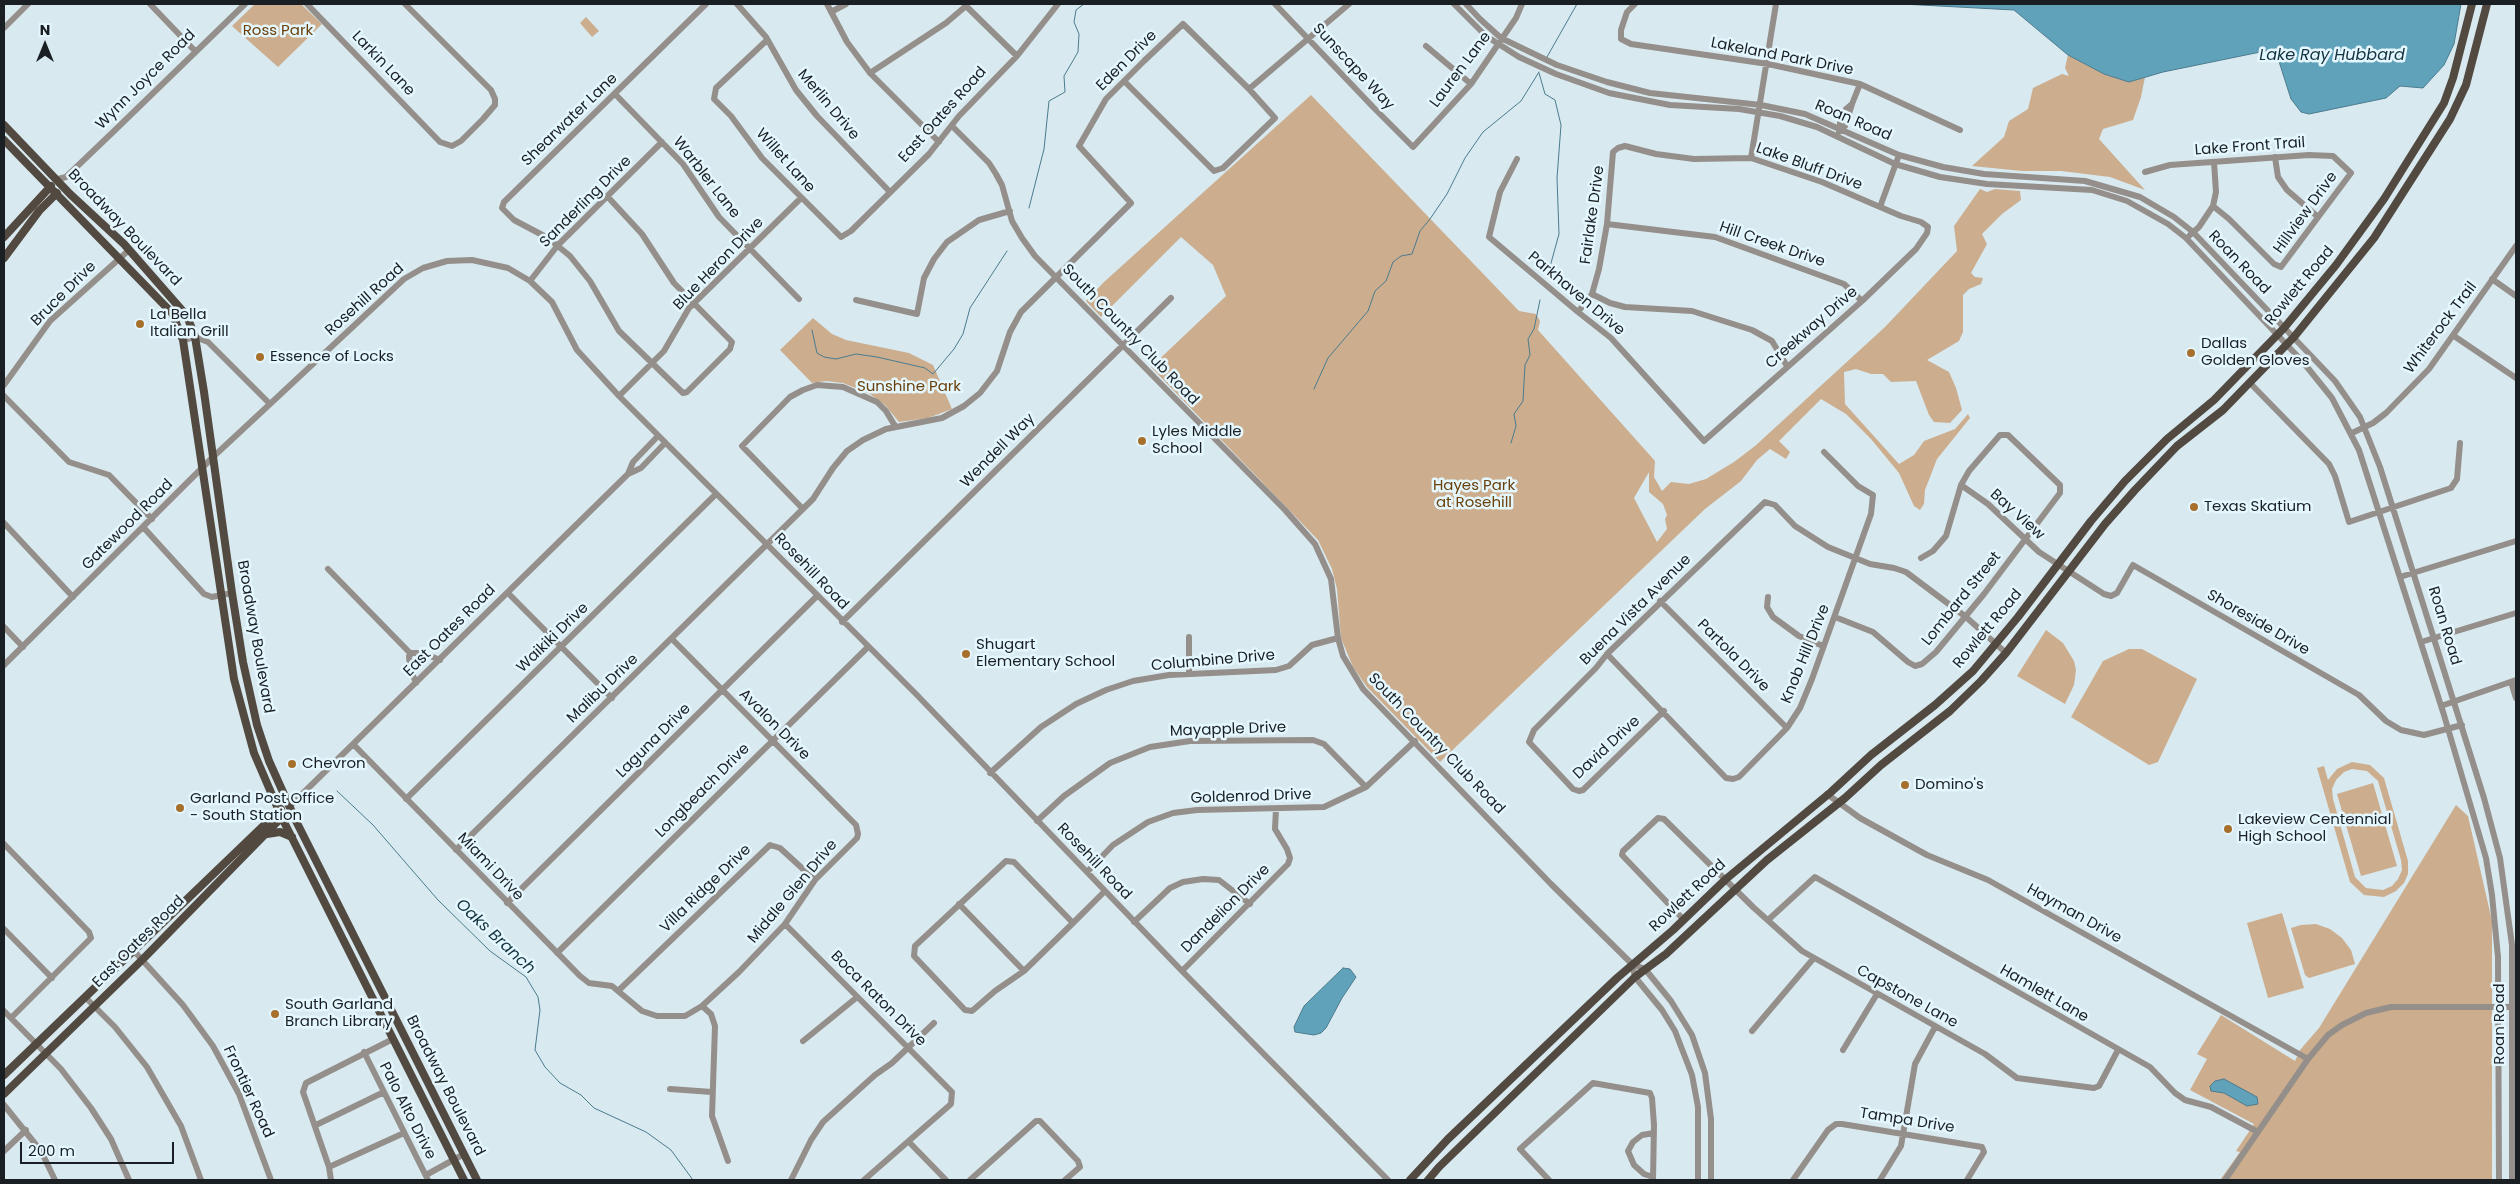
<!DOCTYPE html>
<html>
<head>
<meta charset="utf-8">
<style>
  body { margin:0 }
  #map { position:relative; width:2520px; height:1184px; overflow:hidden; background:#d8e9f0; font-family:Poppins,sans-serif }
  canvas { display:block }
  .frame { position:absolute; inset:0; border:5px solid #191f22; pointer-events:none }
  .north { position:absolute; left:20px; top:20px; width:50px; height:50px; -webkit-text-stroke:4px #e5f7fe; paint-order:stroke; rotate:0deg; font-size:14px; font-weight:700; line-height:20px; text-align:center; color:#191f22 }
  .north::after { content:''; display:block; margin:auto; width:18px; height:22px; background:#191f22; clip-path:polygon(50% 0,100% 100%,50% 72%,0 100%) }
  .scale { position:absolute; left:20px; top:1142px; width:154px; height:22px; box-sizing:border-box; border:2px solid #191f22; border-top:0; padding-left:6px; font-size:15px; line-height:18px; white-space:nowrap; color:#191f22; -webkit-text-stroke:4px #e5f7fe; paint-order:stroke }
</style>
</head>
<body>
<div id="map">
<canvas width="2520" height="1184"></canvas>
<div class="frame"></div>
<div class="north">N</div>
<div class="scale">200 m</div>
</div>
<script>
const c = document.querySelector('canvas').getContext('2d');
c.lineJoin = 'round';
function fill(path, color) {
  c.fillStyle = color;
  c.fill(path, 'evenodd');
}
function shape(rows) {
  const path = new Path2D();
  for (const r of rows) {
    path.moveTo(r[0], r[1]);
    for (let i = 2; i < r.length; i += 2) path.lineTo(r[i], r[i + 1]);
  }
  return path;
}
function stroke(path, color, width, dash) {
  c.strokeStyle = color;
  c.lineWidth = width;
  c.lineCap = dash ? 'butt' : 'round';
  c.setLineDash(dash || []);
  c.stroke(path);
}
function label(font, color, halo, rows, align = 'center') {
  c.font = font + ' Poppins,sans-serif';
  c.lineWidth = 5;
  c.setLineDash([]);
  c.textBaseline = 'middle';
  c.strokeStyle = halo;
  c.fillStyle = color;
  for (const [text, x, y, turn = 0] of rows) {
    c.save();
    c.translate(x, y);
    c.rotate((+turn || 0) * Math.PI / 180);
    c.textAlign = isNaN(turn) ? turn : align;
    if (halo) c.strokeText(text, 0, 0);
    c.fillText(text, 0, 0);
    c.restore();
  }
}
const green = shape([
  [255,4,301,4,322,24,278,67,232,26],
  [586,17,599,31,592,37,580,23],
  [2068,55,2104,74,2129,82,2145,77,2141,97,2133,120,2103,129,2099,139,2145,190,2110,177,2061,171,2022,171,1972,166,2004,137,2009,121,2028,109,2033,88,2062,74,2069,76,2065,68],
  [1311,95,1519,311,1536,314,1540,321,1538,330,1655,461,1654,477,1662,491,1671,482,1689,484,1706,479,1734,462,1755,446,1885,327,1957,251,1954,226,1980,189,1987,192,1995,189,2020,191,2021,200,2002,214,1982,234,1987,244,1971,273,1975,277,1983,278,1981,284,1969,289,1963,295,1963,332,1959,341,1927,360,1949,372,1956,388,1962,410,1950,423,1934,422,1929,415,1916,381,1891,382,1883,374,1871,374,1856,369,1844,372,1845,404,1899,464,1914,455,1924,441,1955,429,1968,414,1970,418,1937,459,1925,490,1924,504,1920,510,1914,506,1899,473,1871,439,1846,414,1821,399,1779,441,1790,452,1786,459,1770,449,1757,460,1741,481,1705,509,1440,762,1367,687,1353,667,1341,638,1337,589,1332,569,1318,540,1151,367,1226,296,1213,265,1181,237,1101,317,1086,301,1104,282],
  [1649,472,1649,492,1663,504,1667,515,1665,519,1667,529,1657,542,1634,498],
  [813,318,832,334,846,340,909,353,933,365,952,409,928,418,899,422,885,405,870,394,843,383,826,381,812,383,780,350],
  [2046,630,2063,643,2074,661,2076,670,2074,685,2065,704,2017,676],
  [2129,649,2142,649,2197,679,2158,762,2149,765,2071,717,2103,661],
  [2352,762,2370,765,2384,778,2408,861,2408,874,2404,883,2396,891,2384,897,2364,895,2350,882,2317,768,2324,766,2328,780,2337,769],
  [2352,769,2367,771,2378,781,2401,860,2402,870,2398,879,2392,886,2383,890,2366,888,2355,877,2333,799,2332,789,2336,780,2344,772],
  [2373,783,2397,866,2361,876,2337,794],
  [2456,805,2468,816,2492,921,2492,1180,2220,1180,2240,1152,2236,1151,2254,1124,2190,1090,2207,1059,2197,1054,2221,1015,2295,1061,2300,1050,2319,1028],
  [2282,913,2304,988,2268,998,2247,923],
  [2316,924,2330,929,2342,938,2351,950,2355,964,2309,978,2305,975,2291,928,2301,925]
]);
const water = shape([
  [1902,4,2461,4,2454,44,2444,65,2423,88,2400,86,2386,98,2309,114,2301,112,2291,99,2275,49,2163,72,2129,82,2104,74,2068,55,2014,10,1902,4],
  [1343,968,1350,969,1356,977,1342,998,1326,1028,1321,1033,1314,1035,1295,1032,1294,1027,1304,1006,1343,968],
  [2224,1079,2257,1097,2258,1104,2247,1106,2224,1093,2211,1091,2210,1086,2215,1081,2224,1079]
]);
const stream = shape([
  [1547,57,1577,4],
  [1539,73,1545,94,1555,100,1561,125,1557,178,1559,234,1548,274],
  [1029,208,1044,149,1049,101,1065,92,1064,76,1078,52,1079,34,1074,22,1076,10,1084,4],
  [812,330,817,353,824,357,836,359,856,354,877,357,925,368,933,374,954,349,963,334,970,308,1007,251],
  [1314,389,1328,358,1368,311,1375,291,1386,281,1393,262,1401,256,1412,254,1420,231,1430,219,1447,194,1465,158,1483,132,1521,101,1539,72],
  [1511,443,1516,426,1514,414,1523,401,1525,365,1530,355,1528,339,1534,329,1540,300],
  [337,791,373,825,438,900,490,951,526,977,538,997,540,1010,535,1050,545,1067,560,1083,581,1095,594,1108,646,1132,671,1150,693,1180]
]);
const minor = shape([
  [150,4,195,51],
  [307,4,440,142,452,146,461,141,483,119,495,105,495,99,491,90,405,4],
  [737,4,766,37,796,90,817,116,890,192],
  [827,4,847,42,870,73,939,142],
  [1275,4,1373,107,1413,147,1471,84,1516,18,1522,4],
  [1454,4,1486,36,1519,57,1556,74,1609,93,1670,105,1739,109,1780,116,1817,127,1895,164,1940,177,1987,184,2092,190,2127,201,2168,224,2186,238,2303,362,2332,398,2359,450,2444,715,2486,858,2492,895,2498,957,2499,1180],
  [1466,4,1480,19,1501,38,1557,65,1607,82,1650,93,1761,105,1805,114,1899,155,1943,167,1984,174,2085,181,2140,197,2174,217,2193,232,2335,381,2360,417,2380,467,2484,798,2500,858,2512,945,2512,1180],
  [1635,4,1627,12,1621,30,1621,39,1631,44,1768,64,1860,84,1960,130],
  [965,5,1017,56],
  [831,12,846,4],
  [4,28,28,4],
  [767,40,716,88,714,99,731,116,762,158,841,237,851,231,929,154,959,116,1017,56,1058,4],
  [1426,46,1471,84],
  [870,73,946,23,966,6],
  [1249,89,1349,4],
  [615,94,683,164,719,217,799,299],
  [1852,104,1860,84],
  [952,126,989,163,996,174,1002,185,1012,221,1022,238,1035,256,1285,510,1315,544,1331,579,1338,638,1343,656,1363,689,1551,884,1632,964,1645,969,1671,1001,1692,1035,1705,1073,1711,1119,1711,1180],
  [1839,132,1845,126,1852,104,1846,109,1840,123,1840,129],
  [2275,157,2278,177,2287,190,2318,217],
  [1751,158,1776,4],
  [1517,159,1500,192,1489,237,1578,312,1611,338,1704,441,1862,301,1916,249,1927,233,1928,227,1921,222,1901,216,1822,182,1751,158,1694,159,1656,154,1625,146,1618,148,1613,152,1607,224,1599,269,1592,294,1578,312],
  [2145,172,2170,165,2309,155,2333,156,2351,173,2281,267,2274,264,2229,219,2213,206],
  [58,179,66,177,112,133,245,4],
  [607,196,642,234,674,283,732,342,730,349,687,392,683,393,619,331,590,281,570,256,548,238,514,220,502,208,504,202,706,4],
  [1880,207,1899,155],
  [1607,224,1715,237,1844,284,1862,301],
  [2190,235,2199,227,2213,206,2216,192,2214,162],
  [2492,279,2516,296],
  [530,281,558,245,662,142],
  [1592,294,1610,303,1625,307,1692,311,1752,330,1772,341,1787,366],
  [856,300,917,314,924,278,934,259,947,242,979,220,1010,211],
  [2454,336,2516,378],
  [183,340,195,337,208,342,270,404,404,279,423,268,447,261,472,260,508,268,530,281,552,302,577,350,619,396,916,694,1182,971,1388,1180],
  [2250,383,2329,464,2335,476,2349,522,2451,488,2457,479,2460,443],
  [4,385,50,321,129,250],
  [4,396,69,462,109,475,152,519],
  [619,396,664,351,689,308,801,198],
  [2352,433,2373,423,2386,413,2429,369,2516,246],
  [628,474,633,462,658,436],
  [1961,485,1988,504,2039,552,2104,594,2111,596,2117,593,2133,565,2359,695,2386,721,2401,730,2424,735,2462,725],
  [803,509,742,446,790,397,803,390,817,385,843,387,877,402,886,411,895,426],
  [4,523,73,597],
  [144,528,204,594,212,597,232,593],
  [328,569,411,654],
  [2400,577,2516,541],
  [508,593,612,698],
  [1768,597,1767,607,1773,617,1799,636,1823,646],
  [1660,601,1787,728],
  [1835,617,1873,632,1908,662,1915,666,1922,664,1936,652,1984,594,2060,493,2060,485,2008,435,2000,435,1969,471,1961,485,1946,536,1933,551,1921,558],
  [842,622,1171,298],
  [4,627,23,647],
  [1189,637,1189,673],
  [2421,642,2516,613],
  [1607,654,1726,778,1733,779,1739,777,1787,728,1800,708,1812,679,1871,514,1873,495,1858,486,1824,452],
  [4,665,213,457,270,404],
  [2511,682,2516,698],
  [416,683,410,668,409,656,412,653,423,653,440,660],
  [2441,706,2516,680],
  [1664,711,1583,790,1579,791,1573,789,1529,742,1534,730,1596,668,1607,654,1765,502,1775,505,1795,526,1828,547,1870,564,1894,568,1906,572,1966,617,2006,653],
  [354,745,580,976,589,983,612,986,642,1011,657,1016,685,1016,702,1006,739,972,785,924,815,880,857,838,858,834,856,825,672,639],
  [990,773,1041,727,1076,704,1106,690,1133,681,1169,675,1276,670,1289,666,1312,645,1338,638],
  [1827,794,1860,818,1927,855,1988,880,2308,1059],
  [406,799,716,494],
  [290,806,628,474,641,468,665,443],
  [1037,821,1064,796,1110,763,1150,747,1190,741,1313,740,1324,744,1366,787],
  [4,844,89,932,91,938,11,1018],
  [456,850,813,499,833,468,847,451,863,440,886,429,942,418,964,406,980,393,997,371,1010,332,1021,312,1131,203,1079,146,1106,99,1144,61,1183,24,1249,89,1275,118,1223,168,1214,171,1124,81],
  [1087,872,1113,845,1148,822,1173,813,1197,810,1324,807,1366,787,1415,741],
  [507,903,817,596],
  [959,904,1024,971],
  [1683,919,1622,855,1623,851,1658,818,1664,819,1753,907,1802,951,1985,1054,2017,1078,2094,1088,2099,1086,2118,1050],
  [1768,920,1815,877,2150,1067,2175,1093,2185,1100,2211,1107,2258,1132],
  [1134,922,1170,888,1183,882,1203,879,1219,880,1250,904],
  [1073,923,1014,862,1006,861,915,946,914,956,965,1010,972,1011,995,991,1024,971,1073,923,1105,891],
  [785,924,952,1092,951,1104,864,1180],
  [4,929,52,978],
  [134,951,183,1005,213,1046,239,1094,271,1180],
  [557,953,867,648],
  [1632,964,1635,977,1662,1010,1675,1031,1692,1075,1698,1107,1698,1180],
  [1182,971,1288,864,1290,858,1287,849,1275,829,1276,809],
  [618,991,770,845,780,848,815,880],
  [85,997,115,1027,147,1067,181,1126,201,1180],
  [702,1006,711,1014,715,1026,712,1116,728,1161],
  [4,1011,61,1069,91,1108,111,1139,129,1180],
  [1752,1031,1813,959],
  [803,1041,856,998],
  [1843,1050,1877,994],
  [364,1052,428,1180],
  [670,1089,712,1092],
  [4,1105,41,1151,55,1180],
  [316,1125,384,1092],
  [909,1142,946,1180],
  [4,1151,26,1130],
  [329,1167,404,1133],
  [426,1175,464,1154],
  [1653,1177,1644,1174,1634,1165,1628,1151,1633,1142,1642,1135,1654,1133],
  [331,1180,329,1167,303,1092,306,1083,393,1039],
  [791,1180,811,1140,823,1122,875,1075,892,1063,934,1023],
  [970,1180,1026,1130,1036,1121,1040,1121,1078,1161,1080,1167,1065,1180],
  [1549,1180,1520,1149,1593,1083,1650,1093,1652,1098,1654,1125,1653,1180],
  [1793,1180,1828,1130,1836,1124,1842,1124,1982,1147,1984,1152,1967,1180],
  [1880,1180,1901,1146,1915,1064,1935,1027],
  [2225,1180,2308,1059,2328,1035,2342,1025,2366,1013,2391,1007,2516,1007]
]);
const major = shape([
  [4,125,70,194,124,244,187,316,195,337,204,392,232,593,243,662,257,725,269,761,296,821,477,1180],
  [4,140,172,313,183,340,234,679,254,753,282,818,464,1180],
  [4,237,51,186],
  [4,258,39,211,57,193],
  [267,834,280,832,292,837],
  [4,1075,281,809],
  [4,1094,143,959,284,815],
  [1410,1180,1448,1139,1617,978,1673,930,1726,879,1831,792,1871,755,1935,705,1973,671,2018,617,2091,521,2125,481,2167,439,2214,400,2284,328,2336,265,2384,199,2444,103,2453,78,2472,4],
  [1428,1180,1439,1167,1635,977,1666,954,1767,860,1845,798,1881,765,1950,711,1981,681,2006,653,2105,524,2135,490,2177,446,2223,410,2294,337,2374,238,2450,119,2466,85,2487,4]
]);
const markers = [
  [140,324,5,"#a76f2c"],
  [2191,353,5,"#a76f2c"],
  [260,357,5,"#a76f2c"],
  [1142,441,5,"#a76f2c"],
  [2194,507,5,"#a76f2c"],
  [966,654,5,"#a76f2c"],
  [292,764,5,"#a76f2c"],
  [1905,785,5,"#a76f2c"],
  [180,808,5,"#a76f2c"],
  [2228,829,5,"#a76f2c"],
  [275,1014,5,"#a76f2c"]
];
const parkNames = [
  ["Ross Park",278,31],
  ["Sunshine Park",909,387],
  ["Hayes Park",1474,486],
  ["at Rosehill",1474,503]
];
const streetNames = [
  ["Lakeland Park Drive",1782,57,11],
  ["Eden Drive",1127,61,-45],
  ["Larkin Lane",383,64,46],
  ["Sunscape Way",1353,67,47],
  ["Lauren Lane",1461,70,-53],
  ["Wynn Joyce Road",146,80,-45],
  ["Merlin Drive",828,105,50],
  ["East Oates Road",943,115,-48],
  ["Shearwater Lane",570,120,-44],
  ["Roan Road",1853,121,23],
  ["Lake Front Trail",2250,147,-4],
  ["Willet Lane",785,161,48],
  ["Lake Bluff Drive",1809,167,20],
  ["Warbler Lane",706,178,52],
  ["Sanderling Drive",586,202,-45],
  ["Hillview Drive",2306,213,-54],
  ["Fairlake Drive",1593,215,-82],
  ["Broadway Boulevard",124,228,46],
  ["Hill Creek Drive",1772,245,19],
  ["Roan Road",2239,263,46],
  ["Blue Heron Drive",719,264,-46],
  ["Rowlett Road",2300,286,-50],
  ["Bruce Drive",64,294,-45],
  ["Parkhaven Drive",1576,294,40],
  ["Rosehill Road",365,300,-42],
  ["Creekway Drive",1812,328,-41],
  ["Whiterock Trail",2441,328,-53],
  ["South Country Club Road",1130,335,46],
  ["Wendell Way",998,451,-45],
  ["Bay View",2017,515,42],
  ["Gatewood Road",128,525,-45],
  ["Rosehill Road",811,572,46],
  ["Lombard Street",1962,599,-51],
  ["Buena Vista Avenue",1636,610,-45],
  ["Shoreside Drive",2258,623,30],
  ["Roan Road",2444,626,73],
  ["Rowlett Road",1988,629,-50],
  ["East Oates Road",450,631,-45],
  ["Broadway Boulevard",255,637,80],
  ["Waikiki Drive",553,638,-44],
  ["Knob Hill Drive",1806,654,-68],
  ["Partola Drive",1733,656,45],
  ["Columbine Drive",1213,661,-5],
  ["Malibu Drive",603,689,-44],
  ["Avalon Drive",774,725,45],
  ["Mayapple Drive",1228,730,-2],
  ["Laguna Drive",654,741,-45],
  ["South Country Club Road",1436,744,46],
  ["David Drive",1607,748,-43],
  ["Longbeach Drive",703,791,-45],
  ["Goldenrod Drive",1251,797,-2],
  ["Rosehill Road",1094,862,46],
  ["Miami Drive",490,867,46],
  ["Villa Ridge Drive",706,889,-44],
  ["Middle Glen Drive",793,892,-50],
  ["Rowlett Road",1688,896,-43],
  ["Dandelion Drive",1226,909,-45],
  ["Hayman Drive",2074,914,29],
  ["East Oates Road",139,942,-45],
  ["Hamlett Lane",2044,994,30],
  ["Capstone Lane",1907,997,29],
  ["Boca Raton Drive",878,999,45],
  ["Roan Road",2500,1024,-90],
  ["Broadway Boulevard",445,1086,63],
  ["Frontier Road",248,1092,65],
  ["Palo Alto Drive",407,1111,63],
  ["Tampa Drive",1907,1121,9]
];
const poiNames = [
  ["La Bella",150,315],
  ["Italian Grill",150,332],
  ["Dallas",2201,344],
  ["Golden Gloves",2201,361],
  ["Essence of Locks",270,357],
  ["Lyles Middle",1152,432],
  ["School",1152,449],
  ["Texas Skatium",2204,507],
  ["Shugart",976,645],
  ["Elementary School",976,662],
  ["Chevron",302,764],
  ["Domino's",1915,785],
  ["Garland Post Office",190,799],
  ["- South Station",190,816],
  ["Lakeview Centennial",2238,820],
  ["High School",2238,837],
  ["South Garland",285,1005],
  ["Branch Library",285,1022]
];
const waterNames = [
  ["Lake Ray Hubbard",2332,56],
  ["Oaks Branch",495,937,43]
];
fill(green, '#ccae8e');
fill(water, '#61a2bb');
stroke(water, '#4b7b8d', 1);
stroke(stream, '#4b7b8d', 1);
stroke(minor, '#948f8a', 6);
stroke(major, '#524a41', 8);
for (const [x, y, r, color] of markers) {
  const dot = new Path2D();
  dot.arc(x, y, r, 0, 2 * Math.PI);
  c.fillStyle = color;
  c.fill(dot);
  stroke(dot, '#e5f7fe', 2);
}
label('15px', '#6a410b', '#e5f7fe', parkNames);
label('15px', '#191f22', '#e5f7fe', streetNames);
label('15px', '#191f22', '#e5f7fe', poiNames, 'left');
label('italic 16px', '#13333f', '#e5f7fe', waterNames);
</script>
</body>
</html>
